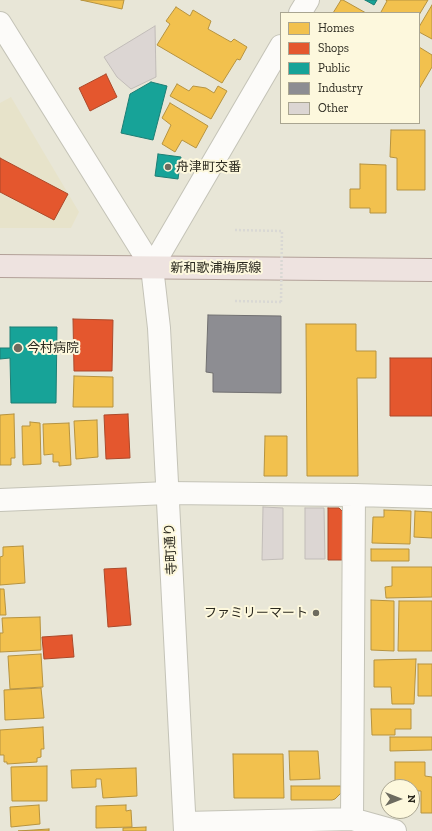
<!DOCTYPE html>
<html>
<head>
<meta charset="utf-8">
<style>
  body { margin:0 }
  #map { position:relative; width:432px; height:831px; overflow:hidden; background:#e8e6d7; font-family:"Zilla Slab",serif }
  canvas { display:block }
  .legend { position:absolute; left:280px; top:12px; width:140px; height:112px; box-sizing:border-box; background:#fdf8dd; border:1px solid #a9a591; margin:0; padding:5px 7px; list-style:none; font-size:12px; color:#2b291f }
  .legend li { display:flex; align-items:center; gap:8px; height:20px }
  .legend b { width:20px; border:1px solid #a9a591 }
  .north { position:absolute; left:380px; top:779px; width:40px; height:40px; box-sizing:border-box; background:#fdf8dd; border:1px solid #a9a591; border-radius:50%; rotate:90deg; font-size:11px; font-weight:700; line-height:16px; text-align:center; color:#2b291f }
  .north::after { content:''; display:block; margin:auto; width:14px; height:18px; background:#6d6b5f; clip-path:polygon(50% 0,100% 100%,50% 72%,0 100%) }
</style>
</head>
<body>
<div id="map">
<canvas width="432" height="831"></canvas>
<ul class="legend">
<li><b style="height:11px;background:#f2c14e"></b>Homes</li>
<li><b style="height:11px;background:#e4572e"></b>Shops</li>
<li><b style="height:11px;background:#17a398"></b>Public</li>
<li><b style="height:11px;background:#8d8d92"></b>Industry</li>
<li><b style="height:11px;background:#dcd6d3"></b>Other</li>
</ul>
<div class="north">N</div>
</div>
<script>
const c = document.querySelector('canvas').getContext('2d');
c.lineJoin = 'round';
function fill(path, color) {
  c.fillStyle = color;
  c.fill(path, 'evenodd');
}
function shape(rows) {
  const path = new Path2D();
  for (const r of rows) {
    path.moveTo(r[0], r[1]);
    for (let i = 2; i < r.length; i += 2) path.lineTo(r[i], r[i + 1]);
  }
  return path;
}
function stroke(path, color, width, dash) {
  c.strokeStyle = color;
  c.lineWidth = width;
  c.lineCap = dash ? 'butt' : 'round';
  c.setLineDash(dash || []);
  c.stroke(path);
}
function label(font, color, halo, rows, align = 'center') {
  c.font = font + ' "Zilla Slab","Noto Sans JP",serif';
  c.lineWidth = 4;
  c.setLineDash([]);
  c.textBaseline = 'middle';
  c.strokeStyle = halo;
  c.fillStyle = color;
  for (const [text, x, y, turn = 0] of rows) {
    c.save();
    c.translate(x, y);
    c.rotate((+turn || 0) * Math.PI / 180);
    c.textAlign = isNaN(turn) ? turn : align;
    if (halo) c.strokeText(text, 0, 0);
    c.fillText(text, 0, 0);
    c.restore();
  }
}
const built = shape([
  [11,97,79,212,71,228,0,228,0,103]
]);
const homes = shape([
  [81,0,124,0,122,9,81,0],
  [341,0,343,0,366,13,333,13,341,0],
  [386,0,428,0,419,15,419,13,382,13,381,12,387,1,386,0],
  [432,5,432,39,419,32,419,27,432,5],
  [176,7,190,16,193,10,211,21,208,29,231,42,234,39,247,47,240,60,237,59,222,83,157,45,170,24,166,21,176,7],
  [419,47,432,55,432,67,419,89,419,47],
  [177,84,189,91,193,86,206,88,214,93,218,86,227,91,211,119,170,96,177,84],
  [170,103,208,126,196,148,182,140,175,152,162,144,171,125,162,118,170,103],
  [391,130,425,130,425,190,397,190,397,158,390,157,391,130],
  [360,164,386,165,386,213,370,213,370,208,350,208,350,189,360,189,360,164],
  [306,324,356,324,356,351,376,351,376,378,357,378,358,476,307,476,306,324],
  [74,376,113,377,113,407,73,407,74,376],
  [14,414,15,458,11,458,11,465,0,465,0,415,14,414],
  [97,420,98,457,76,459,74,421,97,420],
  [30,422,40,423,41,464,23,465,22,426,30,426,30,422],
  [69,423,71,465,59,466,59,462,53,462,53,454,44,455,43,424,69,423],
  [265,436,287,436,287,476,264,476,265,436],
  [384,510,411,511,410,544,372,543,373,517,384,517,384,510],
  [415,511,432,512,432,538,414,537,415,511],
  [23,546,25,583,0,585,0,557,3,556,3,547,23,546],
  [371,549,409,549,409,561,371,561,371,549],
  [392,567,432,567,432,597,386,598,385,587,392,586,392,567],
  [0,589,4,589,6,615,0,615,0,589],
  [371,600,394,601,394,651,371,650,371,600],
  [399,601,432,601,432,651,398,651,399,601],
  [40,617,41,650,0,652,0,633,3,633,2,618,40,617],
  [41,654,43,687,10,689,8,656,41,654],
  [416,659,414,704,392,704,391,687,374,687,374,660,416,659],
  [418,664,432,664,432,696,418,696,418,664],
  [41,688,44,718,5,720,4,690,41,688],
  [371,709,411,709,411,729,395,729,395,735,372,735,371,709],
  [43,727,44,749,41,749,41,757,37,758,37,762,7,764,7,762,4,762,4,755,0,755,0,730,43,727],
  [390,737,432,737,432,750,390,751,390,737],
  [289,751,318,751,320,779,290,780,289,751],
  [233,754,283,754,284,798,234,798,233,754],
  [395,762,425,762,425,776,432,777,432,813,421,813,421,791,412,791,412,787,395,787,395,762],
  [47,766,47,801,12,801,11,767,47,766],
  [136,768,137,796,103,798,101,779,96,779,96,787,72,788,71,770,136,768],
  [291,786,341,786,342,792,335,799,332,800,291,800,291,786],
  [39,805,40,824,11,827,10,807,39,805],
  [126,805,126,811,131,810,132,827,96,828,96,806,126,805],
  [146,827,146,831,123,831,123,828,146,827],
  [49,829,49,831,18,831,49,829]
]);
const shops = shape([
  [106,74,117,97,90,111,79,88,106,74],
  [0,158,68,194,54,220,0,192,0,158],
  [73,319,113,320,112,371,74,371,73,319],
  [390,358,432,358,432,416,390,416,390,358],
  [128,414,130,458,106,459,104,415,128,414],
  [328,508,339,508,348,517,347,560,328,560,328,508],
  [126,568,131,625,108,627,104,569,126,568],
  [72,635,74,657,44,659,42,637,72,635]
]);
const public = shape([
  [365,0,377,0,374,5,365,0],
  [151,82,167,86,153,140,121,133,130,94,151,82],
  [158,154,181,157,178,179,155,176,158,154],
  [10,327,57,327,56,403,11,403,10,358,0,359,0,348,10,348,10,327]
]);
const industry = shape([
  [208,315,281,316,281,393,213,392,213,373,206,372,208,315]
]);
const building = shape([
  [155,26,156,77,131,89,117,77,104,57,155,26],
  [263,507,283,508,283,559,262,560,263,507],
  [305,508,324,508,325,559,305,559,305,508]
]);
const path = shape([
  [235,230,282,231],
  [235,301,281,302]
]);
const minor = shape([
  [300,13,308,0],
  [152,267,281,46],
  [0,500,168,493,354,495,432,497],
  [352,819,354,495],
  [185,823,352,819,395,831]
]);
const tertiary = shape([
  [0,23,152,267,159,328,185,831]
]);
const primary = shape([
  [0,266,432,270]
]);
const pathBridge = shape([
  [281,302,282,231]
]);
const markers = [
  [168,167,4,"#6d6b5f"],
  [18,348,5,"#6d6b5f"],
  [316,613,4,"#6d6b5f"]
];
const poiNames = [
  ["舟津町交番",176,167],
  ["今村病院",27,348],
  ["ファミリーマート",308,613,"right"]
];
const streetNames = [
  ["新和歌浦梅原線",216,268],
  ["寺町通り",171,549,-93]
];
fill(built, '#e7e3ca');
fill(homes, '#f2c14e');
stroke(homes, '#b69340', 1);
fill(shops, '#e4572e');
stroke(shops, '#ac492a', 1);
fill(public, '#17a398');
stroke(public, '#1d7e74', 1);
fill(industry, '#8d8d92');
stroke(industry, '#706f70', 1);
fill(building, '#dcd6d3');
stroke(building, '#c1bcb8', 1);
stroke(minor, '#c4c3b7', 24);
stroke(tertiary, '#c4c3b7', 24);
stroke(primary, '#b2a098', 24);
stroke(path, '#d9d8d4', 2.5, [2, 2]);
stroke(minor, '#fcfbf9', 22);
stroke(tertiary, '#fcfbf9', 22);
stroke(primary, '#eee3e0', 22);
stroke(pathBridge, '#d9d8d4', 2.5, [2, 2]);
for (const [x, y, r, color] of markers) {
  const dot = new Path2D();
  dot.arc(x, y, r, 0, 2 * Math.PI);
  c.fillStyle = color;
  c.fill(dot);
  stroke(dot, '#fdf8dd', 1.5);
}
label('13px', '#2b291f', '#fdf8dd', poiNames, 'left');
label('13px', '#2b291f', '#fdf8dd', streetNames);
</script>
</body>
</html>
